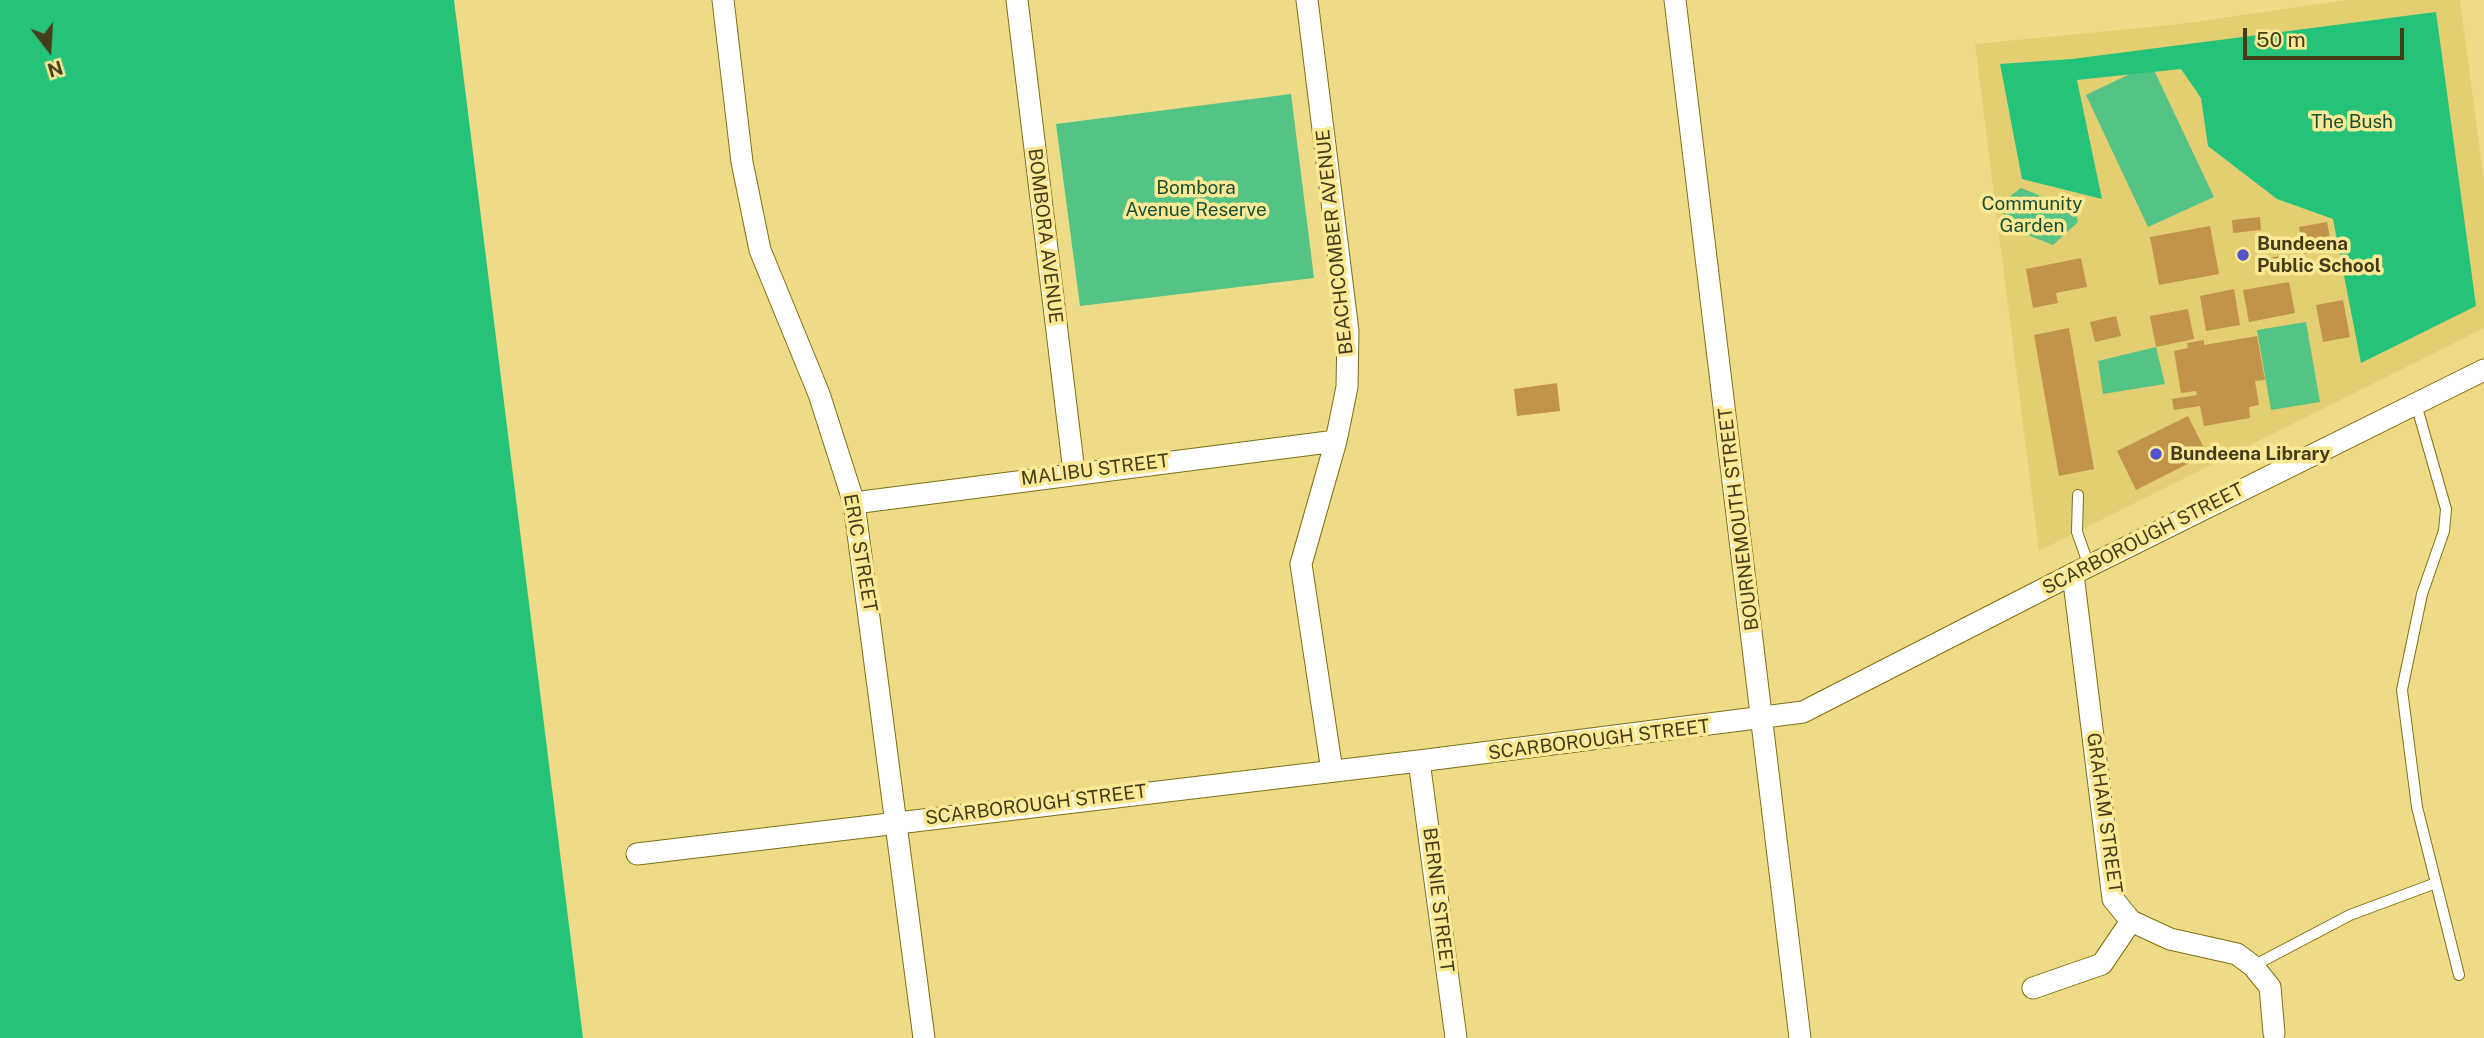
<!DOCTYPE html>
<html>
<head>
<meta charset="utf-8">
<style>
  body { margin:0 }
  #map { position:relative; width:2484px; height:1038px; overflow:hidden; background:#eedb88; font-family:"Public Sans",sans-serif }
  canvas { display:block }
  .north { position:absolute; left:14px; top:14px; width:70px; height:70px; -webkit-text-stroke:5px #fce995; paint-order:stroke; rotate:163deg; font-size:19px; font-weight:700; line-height:28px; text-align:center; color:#453d1a }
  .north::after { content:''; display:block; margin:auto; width:24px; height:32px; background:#453d1a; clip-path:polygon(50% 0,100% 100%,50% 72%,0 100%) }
  .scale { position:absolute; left:2243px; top:28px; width:161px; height:32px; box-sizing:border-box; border:4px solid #453d1a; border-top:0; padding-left:9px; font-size:21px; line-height:24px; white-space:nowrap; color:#453d1a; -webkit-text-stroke:5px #fce995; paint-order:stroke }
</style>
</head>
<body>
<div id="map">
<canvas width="2484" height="1038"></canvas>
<div class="north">N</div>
<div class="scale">50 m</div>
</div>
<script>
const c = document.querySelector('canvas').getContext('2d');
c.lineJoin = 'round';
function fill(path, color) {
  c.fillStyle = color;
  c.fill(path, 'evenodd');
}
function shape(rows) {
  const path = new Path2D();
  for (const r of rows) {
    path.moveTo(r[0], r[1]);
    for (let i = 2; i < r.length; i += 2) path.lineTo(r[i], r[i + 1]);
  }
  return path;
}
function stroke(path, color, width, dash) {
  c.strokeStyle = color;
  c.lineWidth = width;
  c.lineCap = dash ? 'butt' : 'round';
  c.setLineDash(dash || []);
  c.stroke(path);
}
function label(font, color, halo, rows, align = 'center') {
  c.font = font + ' "Public Sans",sans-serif';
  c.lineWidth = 7;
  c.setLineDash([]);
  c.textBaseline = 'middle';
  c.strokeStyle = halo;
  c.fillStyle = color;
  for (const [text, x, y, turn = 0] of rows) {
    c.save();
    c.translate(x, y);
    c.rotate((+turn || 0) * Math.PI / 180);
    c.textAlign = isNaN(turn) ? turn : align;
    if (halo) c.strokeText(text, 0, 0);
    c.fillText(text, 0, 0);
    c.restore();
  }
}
const built = shape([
  [2346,0,2460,0,2484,182,2484,328,2039,551,1975,44,2181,24]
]);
const green = shape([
  [2151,64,2214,197,2148,227,2086,95],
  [1291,94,1314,278,1080,306,1056,124],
  [2021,188,2046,198,2060,213,2075,209,2078,222,2053,245,2005,226,2002,202],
  [2306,322,2320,402,2271,410,2257,330],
  [2156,347,2165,384,2103,394,2098,361]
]);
const forest = shape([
  [0,0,454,0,583,1038,0,1038],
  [2436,12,2476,306,2361,363,2333,219,2277,199,2208,146,2201,98,2181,69,2077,80,2102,199,2022,179,2000,64,2072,59]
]);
const building = shape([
  [2260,217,2261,230,2233,233,2232,220],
  [2327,222,2332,249,2304,254,2299,227],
  [2210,226,2219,274,2159,285,2150,237],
  [2283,255,2286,266,2268,269,2266,259],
  [2081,258,2087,287,2056,293,2058,303,2033,308,2026,269],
  [2289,282,2295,313,2249,322,2243,290],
  [2234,289,2240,325,2206,331,2200,296],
  [2343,300,2350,337,2323,342,2316,305],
  [2188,309,2194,339,2156,347,2150,316],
  [2116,316,2121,336,2095,342,2090,322],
  [2069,328,2094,469,2059,476,2034,335],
  [2257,336,2265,380,2255,381,2259,405,2249,407,2250,418,2204,426,2200,406,2174,410,2172,399,2197,395,2196,391,2181,393,2174,351,2188,348,2187,343,2204,340,2204,345],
  [1557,383,1560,411,1517,416,1514,389],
  [2188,416,2207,454,2136,490,2117,451]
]);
const service = shape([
  [2416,404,2446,509,2444,531,2422,594,2402,690,2417,807,2459,975],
  [2078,495,2077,532,2089,566],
  [2253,966,2350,915,2436,883]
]);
const minor = shape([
  [723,0,742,162,760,250,819,394,854,503,924,1038],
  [1017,0,1074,472],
  [1307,0,1348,331,1347,387,1336,441,1301,564,1332,771],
  [1675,0,1800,1038],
  [854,503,1336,441],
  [1419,761,1456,1038],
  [637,854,1419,761,1803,712,2073,574,2484,370],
  [2131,921,2170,939,2237,954,2253,966,2270,987,2274,1033],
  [2033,988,2102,964,2131,921,2113,899,2073,574]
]);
const markers = [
  [2243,255,7,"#5154ca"],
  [2156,454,7,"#5154ca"]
];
const parkNames = [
  ["The Bush",2352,122],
  ["Bombora",1196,188],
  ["Avenue Reserve",1196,210],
  ["Community",2032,204],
  ["Garden",2032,226]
];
const streetNames = [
  ["BOMBORA AVENUE",1045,236,83],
  ["BEACHCOMBER AVENUE",1335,242,-96],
  ["MALIBU STREET",1095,470,-7],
  ["BOURNEMOUTH STREET",1739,519,-97],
  ["SCARBOROUGH STREET",2143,539,-27],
  ["ERIC STREET",860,553,80],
  ["SCARBOROUGH STREET",1599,740,-7],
  ["SCARBOROUGH STREET",1036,805,-7],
  ["GRAHAM STREET",2104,813,82],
  ["BERNIE STREET",1438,900,83]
];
const poiNames = [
  ["Bundeena",2257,244],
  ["Public School",2257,266],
  ["Bundeena Library",2170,454]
];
fill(built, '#e3ce72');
fill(green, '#53c386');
fill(forest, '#25c27a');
fill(building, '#c1934b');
stroke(service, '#816f13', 12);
stroke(minor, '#816f13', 23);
stroke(service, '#fff', 10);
stroke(minor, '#fff', 21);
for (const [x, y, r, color] of markers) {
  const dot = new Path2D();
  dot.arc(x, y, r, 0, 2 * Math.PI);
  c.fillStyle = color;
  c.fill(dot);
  stroke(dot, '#fce995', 2.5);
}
label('19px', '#174f32', '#fce995', parkNames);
label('19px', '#453d1a', '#fce995', streetNames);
label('bold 19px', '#453d1a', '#fce995', poiNames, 'left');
</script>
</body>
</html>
